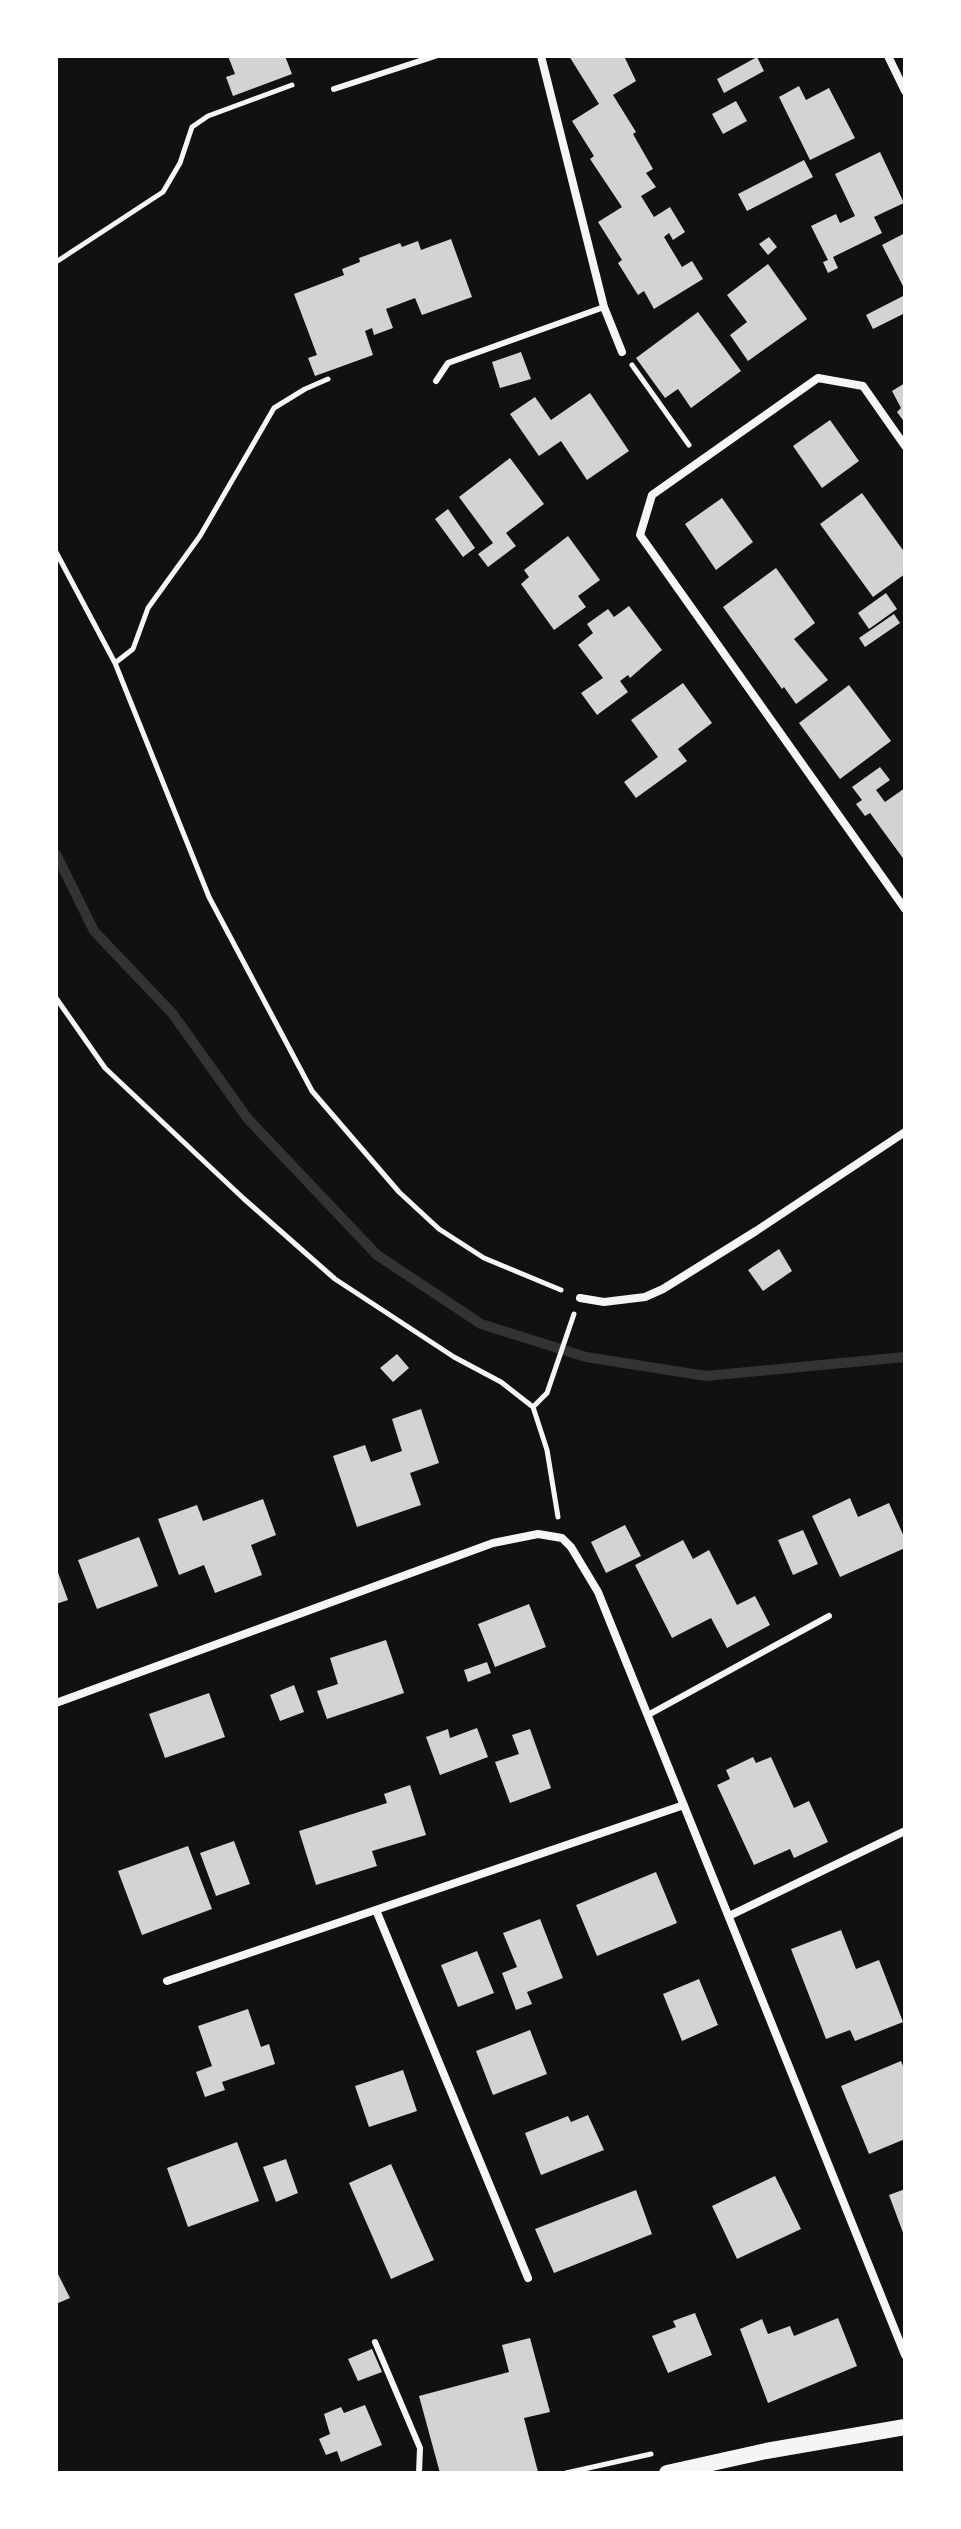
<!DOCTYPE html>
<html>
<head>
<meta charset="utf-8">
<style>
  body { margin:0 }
  #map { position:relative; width:961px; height:2529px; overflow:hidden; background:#111; font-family:"PT Sans",sans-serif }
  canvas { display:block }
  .frame { position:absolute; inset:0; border:58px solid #fff; pointer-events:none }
</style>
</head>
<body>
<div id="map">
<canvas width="961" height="2529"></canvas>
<div class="frame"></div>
</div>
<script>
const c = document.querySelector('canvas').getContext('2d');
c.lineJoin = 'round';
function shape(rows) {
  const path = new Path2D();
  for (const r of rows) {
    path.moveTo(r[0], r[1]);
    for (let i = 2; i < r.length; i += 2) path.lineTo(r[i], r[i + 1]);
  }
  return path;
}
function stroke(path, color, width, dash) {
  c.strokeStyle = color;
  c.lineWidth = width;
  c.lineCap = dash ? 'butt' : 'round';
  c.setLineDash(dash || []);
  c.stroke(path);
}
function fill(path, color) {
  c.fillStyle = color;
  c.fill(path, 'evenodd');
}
const stream = shape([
  [56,854,94,931,172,1013,248,1119,377,1255,481,1324,586,1357,706,1376,905,1357]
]);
const building = shape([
  [228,56,285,56,292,74,233,96,226,77,235,74],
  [569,56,624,56,636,81,613,95,636,132,633,134,653,169,646,173,656,187,641,196,654,217,670,207,685,232,673,240,669,233,664,237,682,267,692,261,703,279,654,309,644,291,638,295,618,263,622,260,598,222,622,207,590,159,594,156,572,121,599,104],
  [757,57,764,71,724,93,717,79],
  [799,86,806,100,829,88,855,138,810,160,779,97],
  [736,101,747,121,723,134,712,114],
  [880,152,904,203,874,217,882,233,833,257,838,268,828,273,823,262,828,260,811,226,836,214,840,223,855,216,835,174],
  [804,160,813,177,747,211,738,194],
  [905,233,905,290,882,245],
  [769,237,777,247,768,255,759,244],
  [451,239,472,297,422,315,415,298,386,309,393,328,374,335,372,328,365,331,373,355,315,376,308,358,317,355,294,294,344,275,342,269,360,262,359,258,400,243,402,247,418,241,421,250],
  [768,264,807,319,748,361,730,335,747,322,727,295],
  [905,295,905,313,873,329,866,315],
  [698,312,741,371,691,408,678,389,665,398,636,358],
  [521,352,531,379,500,388,492,362],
  [905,383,905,423,897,412,901,408,892,391],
  [590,393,629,451,587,480,561,441,539,456,510,414,535,397,551,420],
  [830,420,859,461,822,488,793,446],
  [510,458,544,504,506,533,516,546,488,567,478,554,493,543,459,497],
  [862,493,905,553,905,574,873,597,820,524],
  [722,498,753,542,716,570,685,524],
  [448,509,475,548,463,557,435,519],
  [568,536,600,580,578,596,586,607,554,630,521,584,529,577,524,570],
  [776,568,815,623,794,639,828,680,796,704,784,687,782,689,723,607],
  [886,593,897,609,869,629,858,613],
  [629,606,662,650,630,678,628,675,620,681,628,692,597,715,581,693,603,678,578,645,593,633,587,624,608,609,614,617],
  [894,614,900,623,865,647,859,638],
  [683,683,712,723,678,749,687,761,636,798,624,782,658,757,631,720],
  [849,685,891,741,840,779,799,723],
  [880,767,890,780,876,790,885,802,905,788,905,861,870,813,865,816,856,804,862,800,852,787],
  [779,1249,792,1271,763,1291,748,1270],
  [397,1354,409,1368,393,1382,380,1368],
  [421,1409,439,1463,410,1473,421,1505,357,1527,333,1456,365,1445,371,1462,402,1451,392,1419],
  [850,1498,858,1517,889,1503,905,1539,905,1548,840,1577,812,1516],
  [263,1499,276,1535,251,1545,262,1575,215,1593,204,1565,179,1575,158,1519,197,1505,203,1521],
  [625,1525,641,1556,606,1573,591,1542],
  [803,1530,818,1564,793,1575,778,1540],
  [139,1537,158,1586,97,1609,78,1560],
  [683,1540,693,1559,709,1550,737,1605,755,1596,770,1625,727,1648,711,1618,672,1638,635,1565],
  [56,1567,68,1600,56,1604],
  [529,1604,546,1647,495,1667,478,1624],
  [386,1640,404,1693,327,1719,317,1691,338,1684,330,1658],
  [487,1662,491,1673,468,1682,464,1670],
  [294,1685,304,1712,280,1721,270,1695],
  [209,1693,225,1737,165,1758,149,1714],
  [477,1728,488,1757,440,1775,426,1737,448,1729,450,1738],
  [530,1729,551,1788,510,1803,495,1762,519,1754,512,1735],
  [753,1757,756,1763,771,1757,794,1808,809,1801,828,1842,794,1858,790,1849,754,1865,717,1785,730,1779,726,1770],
  [410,1785,426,1835,372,1851,377,1866,316,1885,299,1831,387,1803,384,1794],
  [234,1841,250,1884,216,1896,200,1853],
  [188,1846,212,1909,142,1935,118,1871],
  [656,1872,677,1923,597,1956,576,1905],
  [540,1919,563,1978,527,1992,532,2004,516,2010,502,1973,517,1967,503,1933],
  [841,1930,856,1969,879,1960,903,2022,855,2041,850,2030,826,2039,791,1949],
  [477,1951,494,1993,458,2007,441,1965],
  [699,1979,718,2025,682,2041,663,1994],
  [248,2009,261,2047,269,2044,275,2064,222,2082,225,2090,205,2097,196,2072,212,2066,198,2026],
  [530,2030,547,2074,493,2095,476,2051],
  [901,2061,905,2071,905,2139,869,2154,841,2086],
  [403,2070,417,2111,369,2127,355,2086],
  [588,2115,604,2150,541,2175,525,2133,568,2116,571,2122],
  [237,2142,259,2201,188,2227,167,2168],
  [286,2159,298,2193,276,2202,263,2167],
  [391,2164,434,2260,391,2279,349,2183],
  [775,2176,801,2229,737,2259,712,2206],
  [905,2189,905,2238,889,2195],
  [636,2190,652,2234,554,2273,535,2229],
  [56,2270,70,2298,56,2304],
  [695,2313,712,2355,668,2373,652,2336,676,2327,673,2321],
  [838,2318,857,2366,768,2403,740,2329,762,2319,768,2334,790,2326,794,2336],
  [530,2338,550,2412,524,2418,538,2472,440,2473,419,2396,509,2372,502,2345],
  [372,2349,382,2372,358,2381,348,2359],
  [365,2405,382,2445,341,2462,337,2451,326,2455,319,2439,330,2434,324,2414,341,2407,344,2413]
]);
const path = shape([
  [56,262,163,192,180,163,192,127,208,116,292,85],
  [632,365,689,445],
  [56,552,115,663,209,897,312,1091,399,1192,439,1229,484,1258,561,1290],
  [115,663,133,649,148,608,200,536,274,408,305,389,328,379],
  [56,998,105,1068,243,1198,335,1279,454,1357,501,1382,533,1407,547,1450,558,1517],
  [533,1407,547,1393,574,1314],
  [566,2473,651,2454]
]);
const service = shape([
  [334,89,435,56],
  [436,381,448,363,604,307],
  [648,1715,829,1616],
  [375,2342,420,2448,419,2473]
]);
const minor = shape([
  [541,56,604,307,622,352],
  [888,56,905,91],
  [905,446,863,386,818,378,652,495,640,535,905,909],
  [580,1298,604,1302,645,1297,663,1289,756,1231,905,1132],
  [56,1703,493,1543,538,1534,562,1538,571,1547,598,1592,905,2355],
  [376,1910,528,2278],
  [729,1916,905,1831],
  [167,1981,684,1805]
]);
const secondary = shape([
  [667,2473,766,2451,905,2427]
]);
stroke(stream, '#333', 10);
fill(building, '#d3d3d3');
stroke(path, '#f5f5f5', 5);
stroke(service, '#f5f5f5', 6);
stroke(minor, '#f5f5f5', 8);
stroke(secondary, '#f5f5f5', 16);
</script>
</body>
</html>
